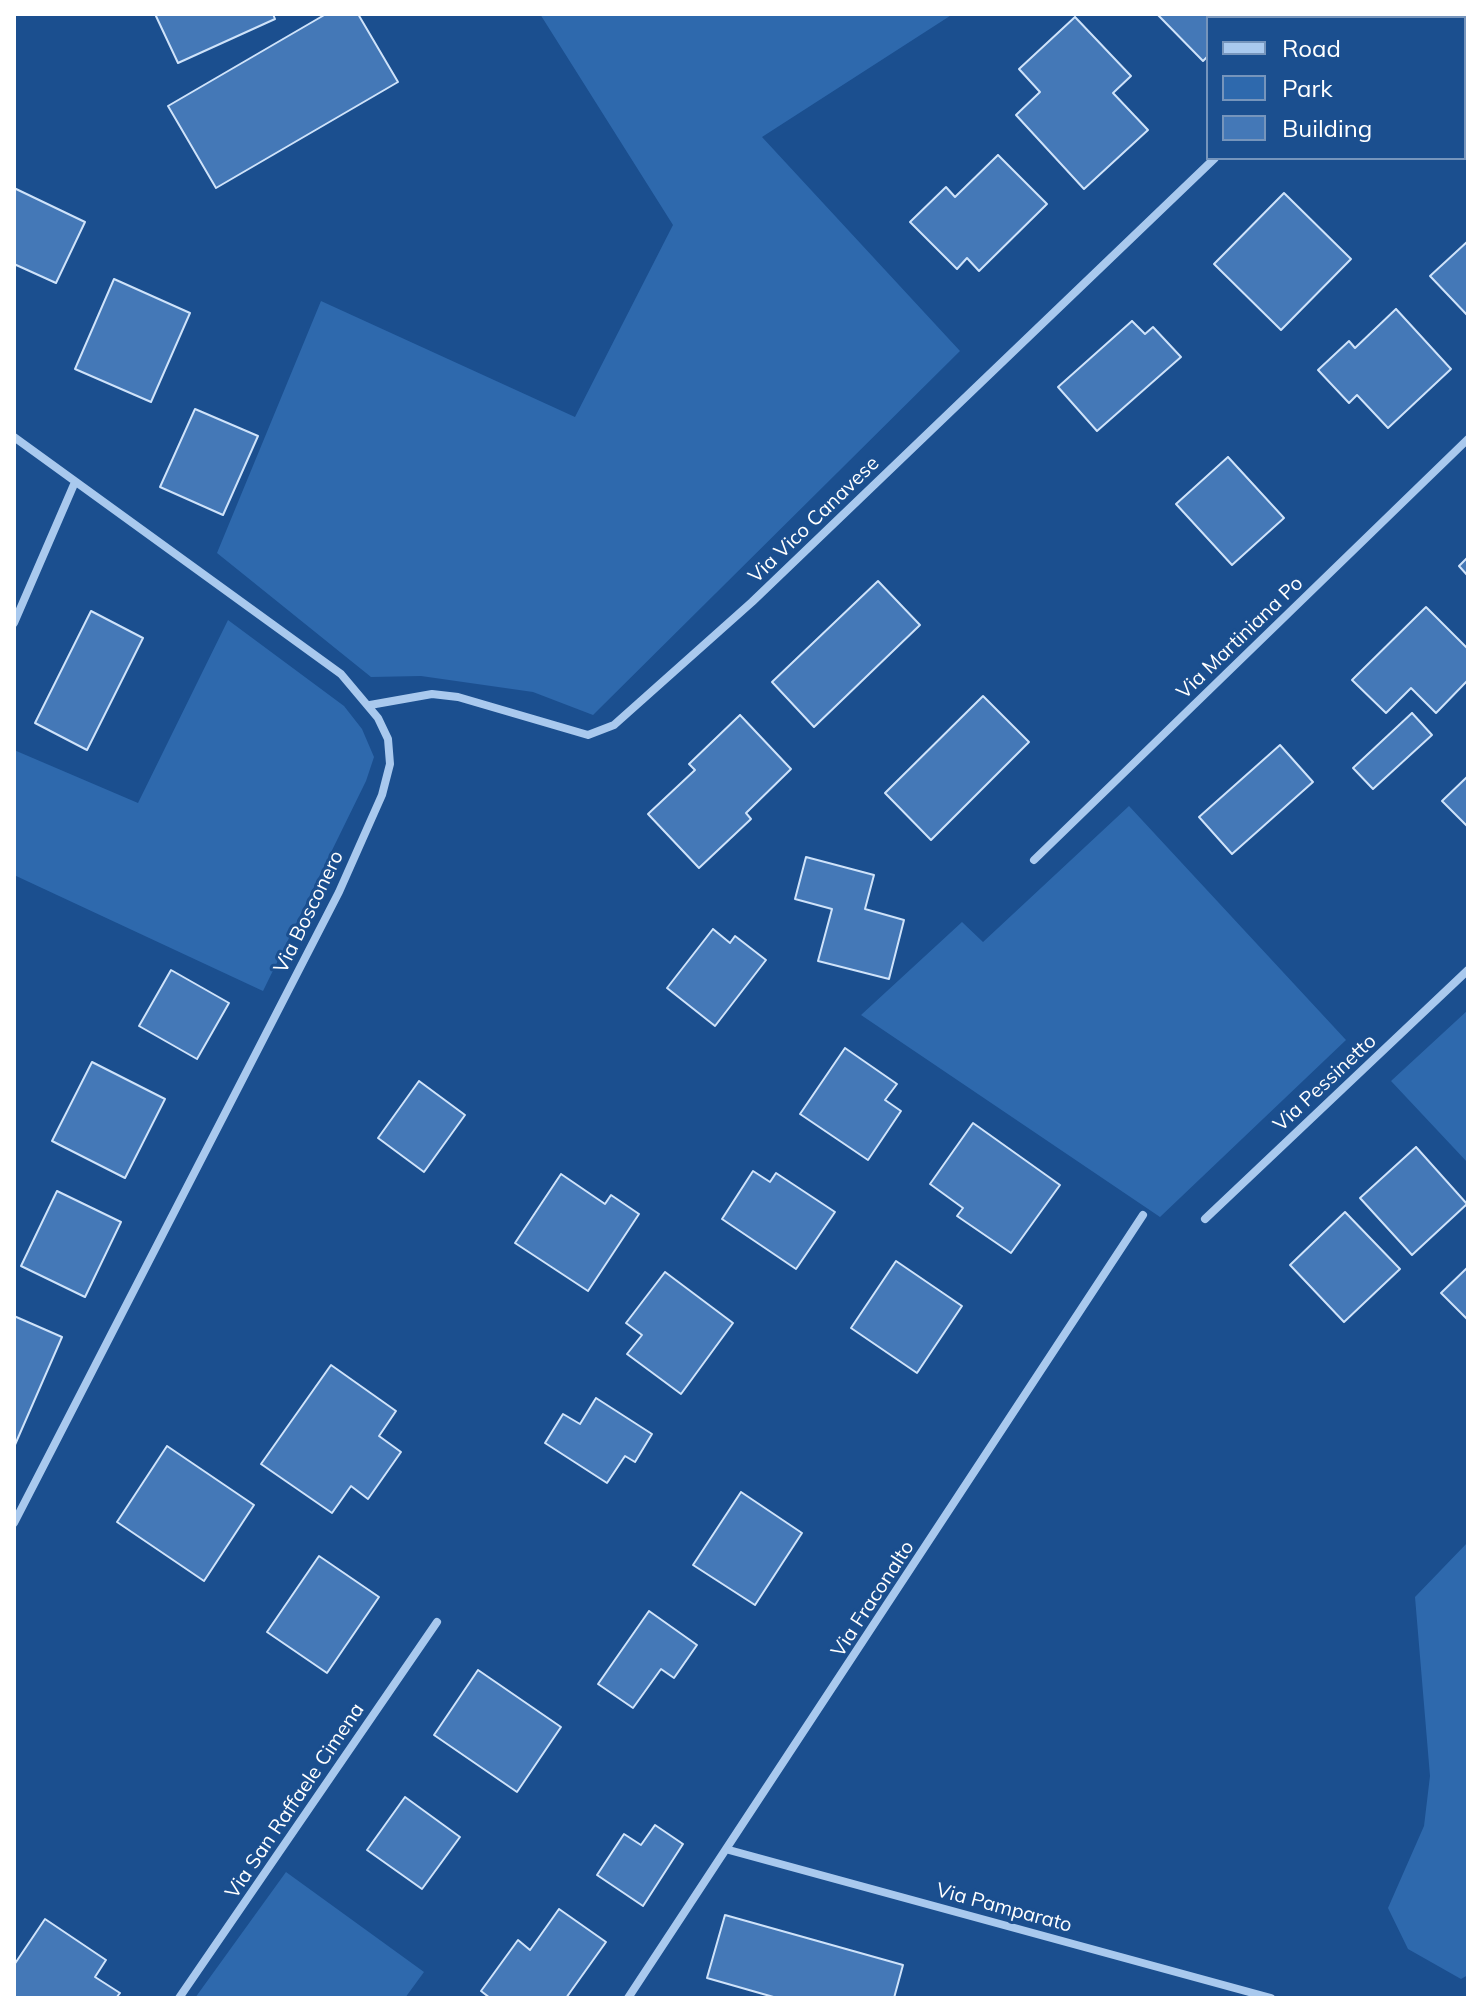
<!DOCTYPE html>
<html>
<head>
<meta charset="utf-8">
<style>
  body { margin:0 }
  #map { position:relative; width:1482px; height:2012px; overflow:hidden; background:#1b4f8f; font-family:Mulish,sans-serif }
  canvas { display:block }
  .frame { position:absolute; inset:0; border:16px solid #fff; pointer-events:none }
  .legend { position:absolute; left:1206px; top:16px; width:260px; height:144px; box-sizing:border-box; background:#1b4f8f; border:2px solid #7695bc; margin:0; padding:10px 14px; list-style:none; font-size:24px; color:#fff }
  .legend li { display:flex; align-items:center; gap:16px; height:40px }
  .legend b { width:40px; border:2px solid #7695bc }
</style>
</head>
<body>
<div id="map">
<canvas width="1482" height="2012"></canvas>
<div class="frame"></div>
<ul class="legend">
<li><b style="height:10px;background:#a9c9ee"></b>Road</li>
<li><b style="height:22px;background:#2e69ad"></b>Park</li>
<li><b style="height:22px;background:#4478b7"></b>Building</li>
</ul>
</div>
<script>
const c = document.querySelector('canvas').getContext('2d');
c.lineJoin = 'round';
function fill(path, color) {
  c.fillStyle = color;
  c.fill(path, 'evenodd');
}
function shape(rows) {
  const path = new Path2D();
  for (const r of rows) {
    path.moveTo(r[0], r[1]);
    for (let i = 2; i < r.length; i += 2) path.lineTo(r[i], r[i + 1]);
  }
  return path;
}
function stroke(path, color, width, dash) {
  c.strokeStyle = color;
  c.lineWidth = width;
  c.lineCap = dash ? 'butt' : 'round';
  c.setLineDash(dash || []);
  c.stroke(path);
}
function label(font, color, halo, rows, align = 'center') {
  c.font = font + ' Mulish,sans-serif';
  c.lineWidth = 6;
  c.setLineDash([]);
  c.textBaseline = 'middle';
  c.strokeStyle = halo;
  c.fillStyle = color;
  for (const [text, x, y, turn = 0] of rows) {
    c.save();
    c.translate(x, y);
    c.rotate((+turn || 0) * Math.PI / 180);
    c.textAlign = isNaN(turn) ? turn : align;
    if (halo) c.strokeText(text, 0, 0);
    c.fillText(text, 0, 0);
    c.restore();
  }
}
const green = shape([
  [540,14,953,14,762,137,960,351,593,715,533,692,421,676,371,677,217,553,321,301,575,417,673,225],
  [228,620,344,706,362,729,374,757,366,781,263,991,14,875,14,750,138,803],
  [1129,806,1346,1040,1160,1217,861,1015,962,922,983,942],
  [1468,1010,1468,1163,1391,1081],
  [1468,1542,1468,1975,1461,1979,1408,1949,1388,1908,1424,1826,1430,1776,1415,1597],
  [286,1872,424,1972,405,1998,195,1998]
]);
const building = shape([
  [155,14,273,14,275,19,178,63,155,14],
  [326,14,358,14,398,82,216,188,168,106,326,14],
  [1157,14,1252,14,1248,18,1208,18,1208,56,1203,61,1157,14],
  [1075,17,1131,76,1113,93,1148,130,1084,189,1016,115,1040,92,1019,69,1075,17],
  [998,155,1047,204,979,271,967,258,957,269,910,222,946,187,955,197,998,155],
  [14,188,85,222,56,283,14,264,14,188],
  [1284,193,1351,259,1281,330,1214,264,1284,193],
  [1468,241,1468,316,1430,276,1468,241],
  [114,279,190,313,151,402,75,369,114,279],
  [1396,309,1451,369,1388,428,1357,395,1349,403,1318,370,1349,341,1355,348,1396,309],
  [1132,321,1145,334,1153,327,1181,357,1097,431,1058,387,1132,321],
  [195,409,258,436,223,515,160,487,195,409],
  [1228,457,1284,518,1232,565,1176,504,1228,457],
  [1468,557,1468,576,1459,566,1468,557],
  [878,581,920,625,814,727,772,682,878,581],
  [1426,607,1468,649,1468,680,1436,713,1411,688,1386,713,1352,680,1426,607],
  [91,611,143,638,87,750,35,723,91,611],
  [983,696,1029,742,931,840,885,793,983,696],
  [1412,713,1432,735,1373,789,1353,768,1412,713],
  [740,715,791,769,746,813,751,819,699,868,648,814,695,770,689,764,740,715],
  [1280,745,1313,782,1232,854,1199,817,1280,745],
  [1468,776,1468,827,1442,801,1468,776],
  [806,857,874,875,865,909,904,920,889,979,818,961,832,909,795,899,806,857],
  [713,929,730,943,735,936,766,960,715,1026,667,988,713,929],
  [171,970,229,1003,197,1059,139,1026,171,970],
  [845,1048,897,1084,885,1100,901,1111,868,1160,800,1114,845,1048],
  [92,1062,165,1099,125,1178,52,1141,92,1062],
  [419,1081,465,1115,424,1172,378,1138,419,1081],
  [973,1123,1060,1185,1011,1253,957,1216,963,1208,930,1184,973,1123],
  [1416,1147,1467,1204,1412,1255,1360,1198,1416,1147],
  [753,1171,770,1182,776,1173,835,1212,796,1269,722,1219,753,1171],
  [561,1174,605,1204,611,1195,639,1214,588,1291,515,1243,561,1174],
  [57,1191,121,1222,85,1297,21,1266,57,1191],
  [1345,1212,1400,1269,1344,1322,1290,1265,1345,1212],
  [896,1261,962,1306,917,1373,851,1328,896,1261],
  [1468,1267,1468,1320,1441,1293,1468,1267],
  [665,1272,733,1323,681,1394,627,1354,642,1335,626,1323,665,1272],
  [14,1316,62,1337,14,1447,14,1316],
  [331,1365,396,1411,379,1436,401,1452,368,1499,351,1486,332,1513,261,1464,331,1365],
  [596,1398,652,1434,635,1462,625,1456,607,1483,545,1443,563,1414,580,1424,596,1398],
  [167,1446,254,1505,204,1581,117,1522,167,1446],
  [741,1492,802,1533,755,1605,693,1565,741,1492],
  [319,1556,379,1597,327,1673,267,1632,319,1556],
  [649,1611,697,1645,674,1678,661,1669,633,1708,598,1684,649,1611],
  [478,1670,561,1727,517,1792,434,1735,478,1670],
  [405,1797,460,1837,422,1889,367,1850,405,1797],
  [655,1825,683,1844,643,1906,597,1875,624,1834,641,1845,655,1825],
  [559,1909,606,1942,566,1998,490,1998,481,1991,518,1940,530,1950,559,1909],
  [725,1915,903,1965,894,1998,777,1998,707,1978,725,1915],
  [45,1919,106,1960,95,1977,120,1993,116,1998,14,1998,14,1965,45,1919]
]);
const minor = shape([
  [1362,18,1366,14],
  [14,437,341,674,378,718,388,739,390,764,382,795,339,892,14,1523],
  [14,623,75,482],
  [370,705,432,694,458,697,588,735,614,725,752,602,1215,158],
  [1034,860,1468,439],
  [1205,1219,1468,970],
  [729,1850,1271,1998],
  [179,1998,437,1622],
  [628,1998,1143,1215]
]);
const streetNames = [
  ["Via Vico Canavese",814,520,-44],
  ["Via Martiniana Po",1240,638,-44],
  ["Via Bosconero",309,912,-64],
  ["Via Pessinetto",1325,1083,-43],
  ["Via Fraconalto",873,1599,-57],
  ["Via San Raffaele Cimena",295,1801,-56],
  ["Via Pamparato",1004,1908,15]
];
fill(green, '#2e69ad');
fill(building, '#4478b7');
stroke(building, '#cfe3fa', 2);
stroke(minor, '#a9c9ee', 8);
label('20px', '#fff', '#1b4f8f', streetNames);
</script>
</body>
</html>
